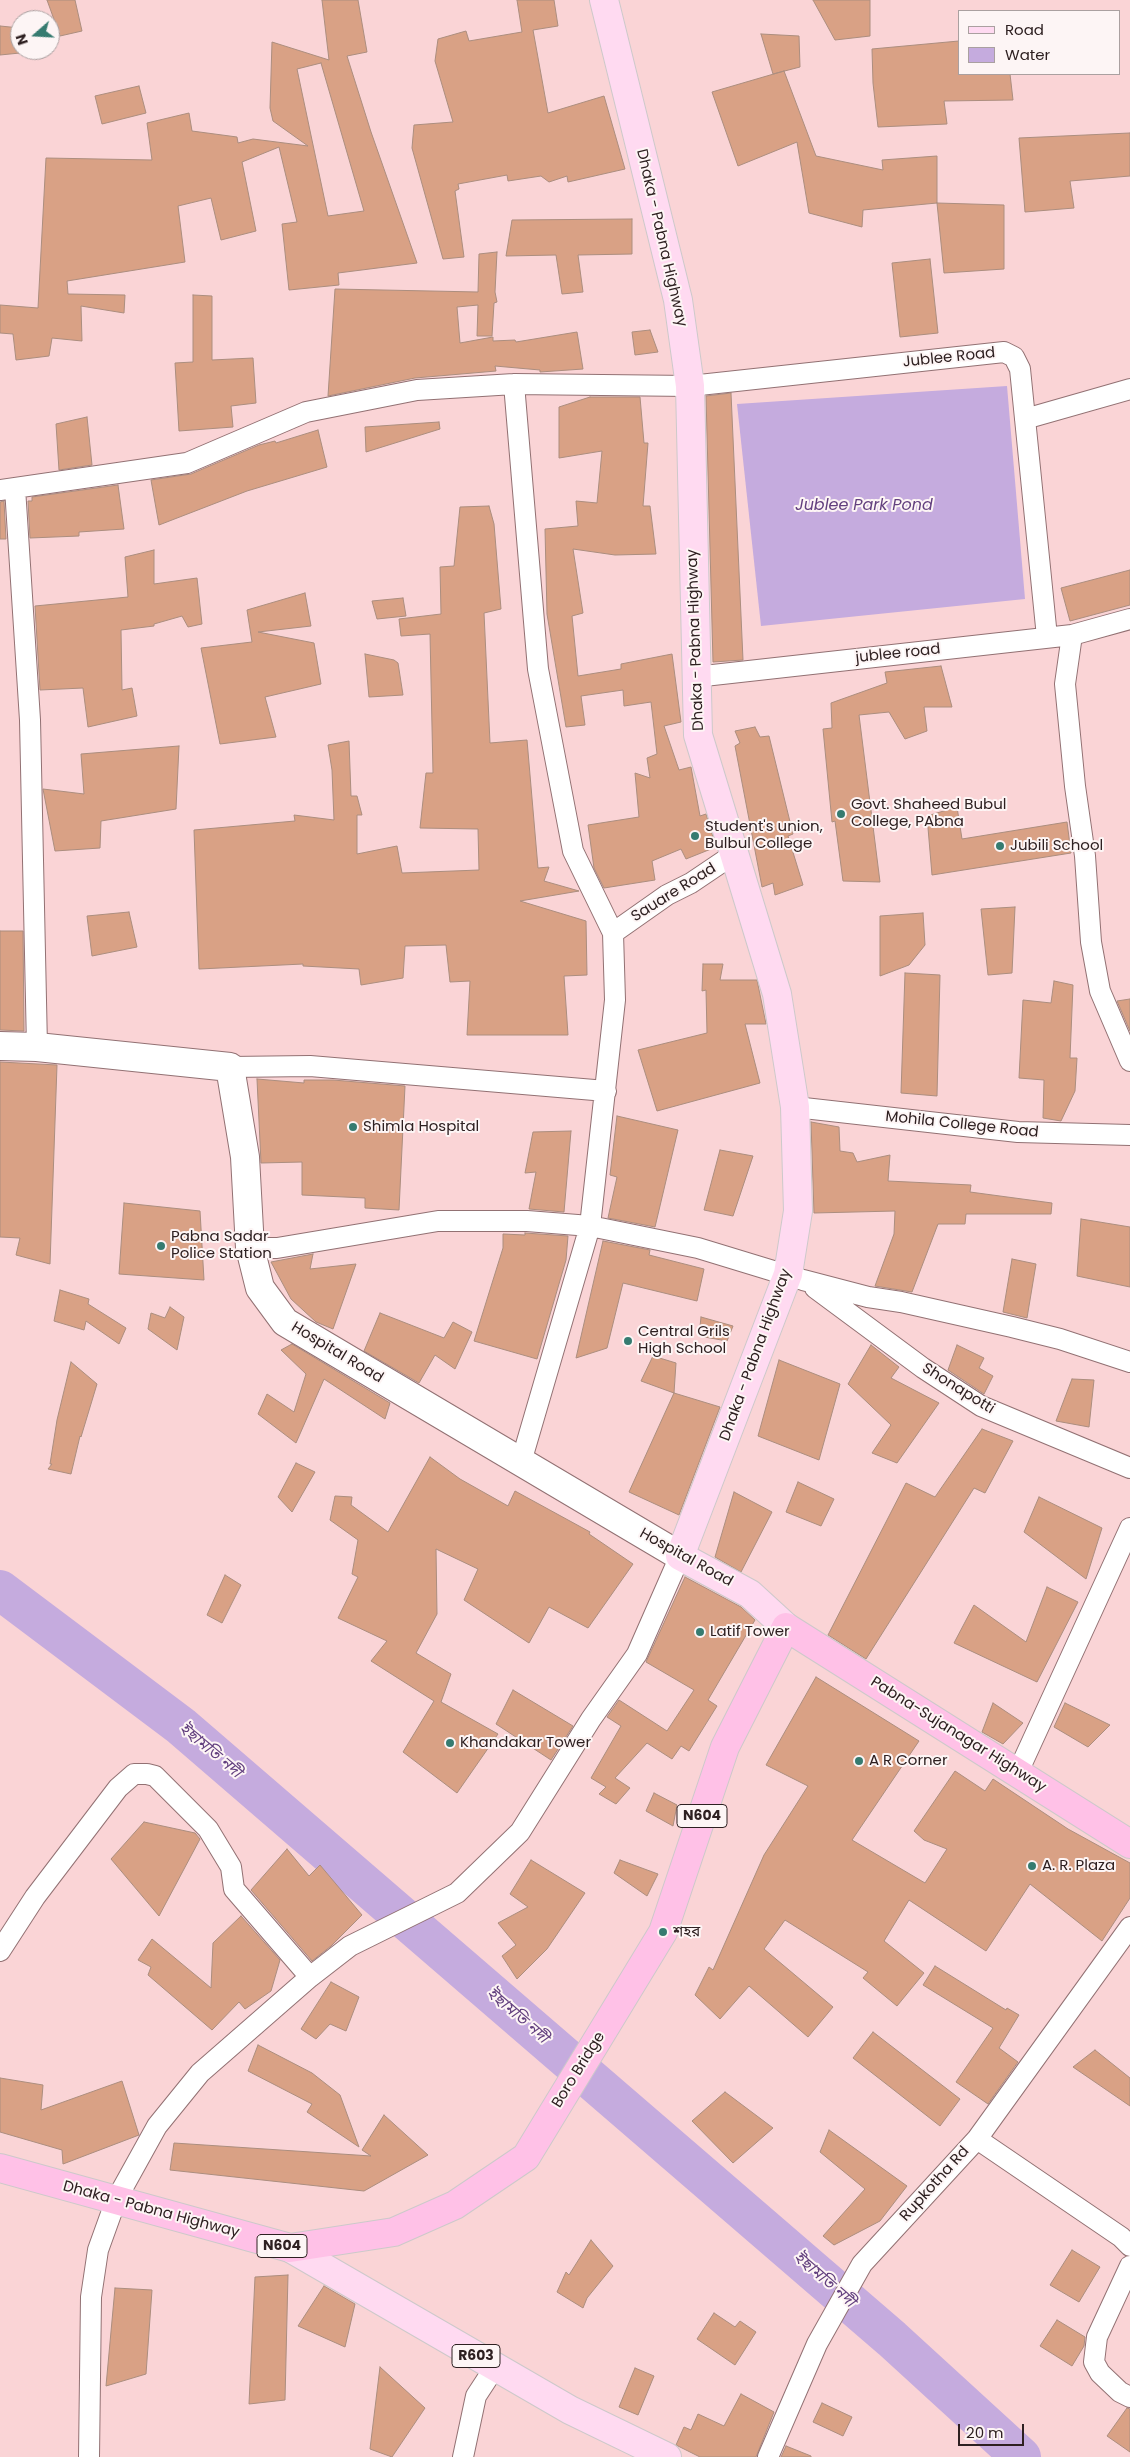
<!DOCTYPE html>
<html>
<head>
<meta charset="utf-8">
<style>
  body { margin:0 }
  #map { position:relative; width:1130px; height:2457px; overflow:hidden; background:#fae3e4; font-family:Poppins,sans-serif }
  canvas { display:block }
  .legend { position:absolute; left:958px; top:10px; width:162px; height:65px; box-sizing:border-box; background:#fdf5f5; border:1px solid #aaa0a0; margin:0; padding:6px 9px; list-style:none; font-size:15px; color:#2e2021 }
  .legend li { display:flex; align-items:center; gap:10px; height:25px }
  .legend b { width:25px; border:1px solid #aaa0a0 }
  .north { position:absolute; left:10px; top:10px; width:50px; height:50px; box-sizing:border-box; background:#fdf5f5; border:1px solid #aaa0a0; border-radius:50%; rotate:251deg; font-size:14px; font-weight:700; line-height:20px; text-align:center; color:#2e2021 }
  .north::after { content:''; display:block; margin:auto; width:18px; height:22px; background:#367b70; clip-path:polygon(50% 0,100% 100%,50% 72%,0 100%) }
  .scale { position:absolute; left:958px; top:2424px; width:66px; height:22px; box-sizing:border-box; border:2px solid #2e2021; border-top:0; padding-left:6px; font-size:15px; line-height:18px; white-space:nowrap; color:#2e2021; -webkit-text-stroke:4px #fdf5f5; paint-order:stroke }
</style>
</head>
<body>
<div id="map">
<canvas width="1130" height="2457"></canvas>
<ul class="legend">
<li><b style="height:6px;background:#ffdaf1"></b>Road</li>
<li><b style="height:14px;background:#c5abde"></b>Water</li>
</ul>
<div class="north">N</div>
<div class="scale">20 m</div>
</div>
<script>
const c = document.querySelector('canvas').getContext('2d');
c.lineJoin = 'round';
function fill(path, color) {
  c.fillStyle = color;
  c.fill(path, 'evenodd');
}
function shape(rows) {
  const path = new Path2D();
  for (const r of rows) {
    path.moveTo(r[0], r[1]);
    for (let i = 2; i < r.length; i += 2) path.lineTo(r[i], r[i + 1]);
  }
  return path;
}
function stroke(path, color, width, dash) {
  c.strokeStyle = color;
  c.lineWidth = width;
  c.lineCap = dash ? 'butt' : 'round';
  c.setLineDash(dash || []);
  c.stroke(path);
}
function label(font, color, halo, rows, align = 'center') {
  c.font = font + ' Poppins,"Noto Sans Bengali",sans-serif';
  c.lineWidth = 4;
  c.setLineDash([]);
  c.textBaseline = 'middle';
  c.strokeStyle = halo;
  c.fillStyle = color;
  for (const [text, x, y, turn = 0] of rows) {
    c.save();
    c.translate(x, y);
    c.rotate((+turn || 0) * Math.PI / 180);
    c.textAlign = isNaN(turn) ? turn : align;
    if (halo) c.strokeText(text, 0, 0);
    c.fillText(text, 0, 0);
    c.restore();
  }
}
const built = shape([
  [0,0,1130,0,1130,2457,0,2457],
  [959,11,1119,11,1119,74,959,74],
  [20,20,50,20,50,50,20,50]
]);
const water = shape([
  [1007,386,1025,599,761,626,737,404]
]);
const river = shape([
  [0,1590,181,1726,892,2339,1021,2457]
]);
const building = shape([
  [47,0,75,0,82,31,60,36,47,0],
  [322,0,358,0,367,52,347,56,371,132,417,263,338,273,339,285,289,290,282,224,297,222,279,147,242,162,256,231,221,240,211,198,178,206,185,262,67,281,68,294,125,295,124,313,81,306,82,341,52,338,49,356,16,360,13,334,0,333,0,305,38,308,46,158,152,160,147,123,189,113,192,131,237,137,238,143,253,139,308,146,273,121,270,108,272,42,329,60,322,0],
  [321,63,364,211,328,216,297,69,321,63],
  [517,0,554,0,558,26,533,30,548,113,604,96,625,169,568,182,567,176,549,182,541,176,508,181,507,175,458,184,459,189,455,191,464,257,443,259,412,148,414,125,453,122,435,61,438,39,466,31,469,41,522,32,517,0],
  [813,0,870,0,870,36,835,40,813,0],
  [0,26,20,28,20,53,0,55,0,26],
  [761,34,799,36,800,67,773,74,761,34],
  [959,41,959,74,1010,74,1013,100,944,101,947,124,878,127,873,83,872,49,959,41],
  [784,71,816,156,883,170,882,160,937,156,937,203,863,210,862,227,809,213,797,142,738,166,712,92,784,71],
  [139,86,146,113,102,124,95,96,139,86],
  [1130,133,1130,176,1070,181,1074,208,1025,212,1019,138,1130,133],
  [937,203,1004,205,1004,269,944,273,937,203],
  [632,219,632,254,578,255,583,292,562,294,556,255,506,256,512,220,632,219],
  [497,252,495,292,497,302,494,303,492,336,477,336,478,305,457,307,460,343,493,337,493,341,515,340,516,342,577,332,583,369,540,372,540,370,495,366,496,371,415,378,328,396,335,289,478,292,479,254,497,252],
  [930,259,938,333,900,337,892,263,930,259],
  [193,295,212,296,212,360,253,358,256,403,231,406,233,427,179,431,175,363,193,362,193,295],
  [650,330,658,352,635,355,632,332,650,330],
  [731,393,743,660,713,662,706,396,731,393],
  [590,397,640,397,644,443,648,443,643,506,650,506,656,554,615,555,573,549,583,613,572,616,578,676,621,669,621,664,672,654,681,722,664,726,679,770,691,767,700,816,706,814,716,847,686,859,681,849,652,861,655,880,604,888,594,868,588,825,639,817,635,773,650,778,647,758,657,754,651,702,624,706,623,690,581,696,585,725,566,727,547,614,545,529,578,526,576,501,597,503,602,451,559,458,559,407,590,397],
  [87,417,92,465,59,470,56,424,87,417],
  [439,422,440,429,366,452,365,427,439,422],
  [318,430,327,467,247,491,159,525,151,480,191,474,259,445,275,441,276,443,318,430],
  [118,485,124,529,79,532,79,536,30,538,28,501,32,501,32,497,118,485],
  [4,501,6,539,0,539,0,502,4,501],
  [489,506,494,524,501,609,484,613,490,743,527,740,538,868,549,867,544,881,579,891,520,901,586,921,587,975,564,976,568,1035,467,1035,470,981,450,982,446,945,405,946,403,978,361,985,359,969,303,966,303,964,199,969,194,830,295,821,294,815,334,820,332,770,328,745,349,741,351,796,357,796,362,815,357,815,357,854,397,846,402,873,479,870,478,829,420,828,426,773,433,773,430,634,401,636,399,619,441,614,440,567,454,566,460,507,489,506],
  [154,550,154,584,197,578,202,624,188,627,182,616,154,624,154,626,121,630,122,690,132,688,137,716,88,727,83,688,40,690,35,606,128,597,125,557,154,550],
  [1130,570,1130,605,1070,621,1061,588,1130,570],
  [305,593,311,626,258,632,314,643,321,684,265,697,276,737,220,744,201,648,252,642,247,610,305,593],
  [403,598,406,616,377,619,372,601,403,598],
  [365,654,394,660,398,663,403,695,369,697,365,654],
  [941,666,952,707,924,707,927,731,905,739,889,712,859,715,880,882,843,881,835,821,832,822,823,729,832,728,831,703,887,683,885,672,941,666],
  [755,727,760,737,769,736,793,834,788,836,803,885,775,895,773,883,762,887,735,746,740,743,735,731,755,727],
  [179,746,176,809,101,821,100,848,55,851,43,789,84,794,81,754,179,746],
  [957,807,962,839,1067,822,1071,853,932,875,927,816,957,807],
  [1015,907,1012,973,988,975,981,909,1015,907],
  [129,912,137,947,92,956,87,916,129,912],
  [923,913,925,945,909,965,880,976,880,916,923,913],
  [0,931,23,931,24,1031,0,1030,0,931],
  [703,964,723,964,720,980,757,980,766,1024,745,1024,760,1083,657,1111,638,1050,707,1033,706,990,702,991,703,964],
  [905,973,940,975,937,1096,901,1093,905,973],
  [1054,981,1073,985,1070,1058,1077,1058,1075,1091,1061,1121,1043,1118,1044,1080,1019,1078,1023,1000,1051,1003,1054,981],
  [1130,999,1130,1031,1117,1001,1130,999],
  [0,1062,57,1065,50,1264,16,1255,20,1238,0,1237,0,1062],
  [257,1079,304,1083,304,1080,333,1080,405,1086,399,1210,365,1208,365,1198,302,1195,302,1162,261,1163,257,1079],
  [617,1116,678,1130,655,1227,608,1218,617,1177,610,1175,617,1116],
  [811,1122,839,1127,840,1151,853,1153,857,1162,890,1155,888,1181,971,1185,970,1192,1052,1203,1051,1214,966,1214,965,1224,938,1224,912,1292,875,1286,894,1234,895,1211,814,1213,811,1122],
  [571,1131,564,1212,529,1209,536,1172,525,1173,533,1132,571,1131],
  [720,1150,753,1156,733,1216,704,1210,720,1150],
  [124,1203,200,1211,204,1280,119,1274,124,1203],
  [1081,1219,1130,1227,1130,1287,1077,1276,1081,1219],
  [525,1233,568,1236,566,1260,537,1359,474,1341,503,1248,503,1234,525,1235,525,1233],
  [603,1241,650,1250,649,1255,704,1269,697,1301,623,1283,607,1348,576,1358,603,1241],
  [313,1254,310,1269,356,1264,333,1329,316,1322,291,1299,271,1262,313,1254],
  [1012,1259,1036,1264,1027,1318,1003,1312,1012,1259],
  [60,1290,89,1299,88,1304,126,1328,119,1344,86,1321,84,1330,54,1321,60,1290],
  [170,1307,184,1317,177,1350,148,1329,151,1313,165,1318,170,1307],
  [380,1313,444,1338,453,1322,472,1332,455,1369,435,1355,419,1383,364,1351,380,1313],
  [701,1317,733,1326,727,1341,699,1336,701,1317],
  [292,1344,390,1403,385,1419,324,1379,296,1443,258,1414,267,1394,294,1412,306,1374,281,1350,292,1344],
  [871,1345,899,1367,891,1378,939,1403,897,1463,872,1453,891,1425,848,1384,871,1345],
  [957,1345,984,1358,979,1368,993,1376,984,1394,948,1370,957,1345],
  [653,1356,676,1363,674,1393,641,1381,653,1356],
  [779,1360,840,1384,819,1460,758,1436,779,1360],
  [71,1362,97,1384,81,1437,80,1436,71,1474,48,1469,52,1464,50,1464,57,1420,71,1362],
  [1072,1379,1094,1380,1089,1427,1056,1421,1072,1379],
  [674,1393,720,1407,679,1515,629,1492,674,1393],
  [982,1429,1013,1441,985,1493,974,1488,866,1659,828,1635,906,1483,935,1497,982,1429],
  [430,1457,460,1479,508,1506,515,1491,590,1532,589,1534,633,1564,588,1628,549,1607,529,1643,464,1600,478,1569,436,1549,437,1614,416,1653,451,1674,441,1702,498,1734,457,1793,403,1752,434,1701,371,1661,387,1641,338,1618,358,1577,352,1574,358,1540,330,1520,335,1496,352,1497,351,1505,388,1532,430,1457],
  [296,1463,315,1472,292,1512,278,1497,296,1463],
  [798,1482,834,1499,821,1526,786,1512,798,1482],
  [734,1492,772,1512,741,1572,715,1557,734,1492],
  [1039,1497,1102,1528,1086,1579,1024,1532,1039,1497],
  [225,1575,241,1585,222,1623,207,1615,225,1575],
  [685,1577,741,1607,755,1620,708,1700,717,1706,689,1751,681,1746,672,1759,647,1743,615,1778,630,1788,616,1804,599,1794,606,1787,591,1778,621,1726,607,1717,619,1700,667,1731,694,1690,646,1662,685,1577],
  [1047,1587,1078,1602,1037,1682,954,1643,974,1605,1026,1642,1047,1587],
  [816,1677,919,1741,852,1840,925,1883,947,1849,924,1840,914,1831,955,1771,985,1791,993,1779,1068,1829,1130,1863,1130,1898,1102,1941,1030,1884,986,1951,909,1900,884,1941,924,1973,897,2006,863,1978,868,1972,785,1920,764,1949,833,2007,808,2037,749,1986,720,2019,695,1995,709,1967,713,1970,764,1855,808,1786,766,1765,816,1677],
  [513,1690,573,1726,551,1760,496,1724,513,1690],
  [993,1703,1023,1723,1003,1744,982,1732,993,1703],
  [1065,1703,1110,1725,1088,1747,1054,1727,1065,1703],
  [654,1793,677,1805,673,1826,646,1811,654,1793],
  [144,1822,195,1833,200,1839,159,1916,111,1859,144,1822],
  [287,1849,309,1876,320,1865,362,1915,331,1946,312,1961,251,1890,287,1849],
  [531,1860,585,1893,547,1949,517,1979,502,1956,516,1945,498,1923,528,1907,510,1894,531,1860],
  [620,1860,658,1874,647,1896,614,1873,620,1860],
  [241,1916,280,1960,271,1991,245,2009,239,2002,212,2030,148,1975,151,1967,138,1960,152,1939,211,1988,213,1943,241,1916],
  [935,1966,1006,2010,1007,2008,1019,2015,999,2048,1018,2062,988,2104,956,2082,993,2028,923,1985,935,1966],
  [331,1982,359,1997,346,2031,330,2024,316,2039,301,2029,331,1982],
  [873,2032,960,2099,940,2126,853,2058,873,2032],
  [258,2045,312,2073,340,2095,359,2147,307,2112,312,2104,248,2071,258,2045],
  [1095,2050,1130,2078,1130,2106,1073,2067,1095,2050],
  [0,2078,43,2085,41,2110,122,2081,139,2135,63,2164,62,2150,0,2132,0,2078],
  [725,2092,773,2128,733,2163,692,2121,725,2092],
  [384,2115,428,2155,364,2191,170,2170,174,2143,371,2156,362,2150,384,2115],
  [829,2130,907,2186,880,2221,834,2245,823,2236,865,2189,820,2152,829,2130],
  [591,2240,613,2266,587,2298,583,2308,557,2292,566,2272,569,2275,591,2240],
  [1072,2250,1100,2267,1079,2302,1050,2285,1072,2250],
  [288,2275,285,2400,249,2404,255,2277,288,2275],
  [324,2286,355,2304,345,2347,298,2326,324,2286],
  [115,2288,152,2290,146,2374,106,2386,115,2288],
  [714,2313,735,2327,740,2321,756,2332,735,2365,697,2339,714,2313],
  [1057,2320,1085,2337,1084,2346,1072,2366,1040,2346,1057,2320],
  [380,2367,425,2408,392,2457,370,2449,380,2367],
  [635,2368,654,2376,638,2415,619,2407,635,2368],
  [741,2394,774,2412,756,2457,700,2457,676,2445,684,2427,691,2430,698,2414,724,2426,741,2394],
  [822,2403,852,2417,843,2436,813,2422,822,2403],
  [1127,2408,1130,2409,1130,2452,1107,2436,1127,2408],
  [786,2446,811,2456,811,2457,781,2457,786,2446]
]);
const street = shape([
  [514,384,538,669,573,851,613,933,615,1000,590,1226,521,1462],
  [1025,419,1130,389],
  [15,488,30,720,37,1047],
  [0,490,187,463,306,412,417,390,514,384,690,386,1004,352,1014,357,1020,369,1047,637],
  [1072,635,1065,684,1075,786,1085,856,1091,942,1100,991,1130,1061],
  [695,677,1072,635,1130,619],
  [613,933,667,895,691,883,734,854],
  [230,1067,310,1066,606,1091],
  [795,1107,1018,1132,1130,1135],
  [250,1248,277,1248,438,1221,527,1221,590,1226,698,1248,803,1280,868,1297,901,1302,1012,1327,1060,1339,1130,1362],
  [815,1288,923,1368,981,1406,1130,1468],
  [1018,1772,1130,1528],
  [0,1951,35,1897,118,1788,134,1774,147,1774,155,1776,208,1829,231,1867,234,1889,310,1977],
  [977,2139,1121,2237,1130,2246],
  [1130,2266,1097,2337,1094,2362,1100,2373,1120,2392,1130,2397],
  [89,2457,91,2297,98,2250,116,2200,157,2126,200,2073,310,1977,350,1946,457,1893,520,1832,591,1719,637,1654,680,1556],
  [463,2457,476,2396,495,2367],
  [768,2457,817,2344,862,2264,977,2139,1130,1927]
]);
const secondary = shape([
  [0,1046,37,1047,230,1067,245,1157,250,1248,260,1288,285,1322,680,1556]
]);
const primary = shape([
  [604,0,678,300,690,386,698,735,777,994,795,1107,798,1211,788,1274,680,1556,750,1594,786,1627],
  [290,2248,570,2410,667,2457]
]);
const highway = shape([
  [0,2168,290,2248,394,2232,455,2205,526,2157,663,1932,725,1747,786,1627,1130,1844]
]);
const markers = [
  [841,814,5,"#367b70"],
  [695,836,5,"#367b70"],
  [1000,846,5,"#367b70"],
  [353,1127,5,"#367b70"],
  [161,1246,5,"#367b70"],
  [628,1341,5,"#367b70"],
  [700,1632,5,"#367b70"],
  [450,1743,5,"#367b70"],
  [859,1761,5,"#367b70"],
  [1032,1866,5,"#367b70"],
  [663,1932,5,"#367b70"]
];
const shields = [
  [702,1816,50],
  [282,2246,50],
  [476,2356,48]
];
const shieldNames = [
  ["N604",702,1816],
  ["N604",282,2246],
  ["R603",476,2356]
];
const streetNames = [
  ["Dhaka - Pabna Highway",661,238,77],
  ["Jublee Road",949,358,-6],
  ["Dhaka - Pabna Highway",696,640,-92],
  ["jublee road",898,654,-6],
  ["Sauare Road",674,893,-32],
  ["Mohila College Road",962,1125,6],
  ["Hospital Road",337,1353,31],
  ["Dhaka - Pabna Highway",756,1355,-70],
  ["Shonapotti",958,1389,32],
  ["Hospital Road",686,1558,29],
  ["Pabna-Sujanagar Highway",958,1735,32],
  ["Boro Bridge",579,2070,-58],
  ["Rupkotha Rd",935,2184,-48],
  ["Dhaka - Pabna Highway",151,2210,15]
];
const poiNames = [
  ["Govt. Shaheed Bubul",851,805],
  ["College, PAbna",851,822],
  ["Student's union,",705,827],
  ["Bulbul College",705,844],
  ["Jubili School",1010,846],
  ["Shimla Hospital",363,1127],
  ["Pabna Sadar",171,1237],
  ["Police Station",171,1254],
  ["Central Grils",638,1332],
  ["High School",638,1349],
  ["Latif Tower",710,1632],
  ["Khandakar Tower",460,1743],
  ["A R Corner",869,1761],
  ["A. R. Plaza",1042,1866],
  ["শহর",673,1932]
];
const waterNames = [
  ["Jublee Park Pond",864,506],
  ["ইছামতি নদী",210,1751,40],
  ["ইছামতি নদী",517,2016,41],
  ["ইছামতি নদী",824,2280,41]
];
fill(built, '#fad4d6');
fill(water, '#c5abde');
stroke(river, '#c5abde', 40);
fill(building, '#d9a185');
stroke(building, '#ac8e7f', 1);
stroke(street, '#927173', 22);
stroke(secondary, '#927173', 30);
stroke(primary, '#cdc9ca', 30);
stroke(highway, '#cdc9ca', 30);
stroke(street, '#fff', 20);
stroke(secondary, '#fff', 28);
stroke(primary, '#ffdaf1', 28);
stroke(highway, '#ffc1e7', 28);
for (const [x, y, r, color] of markers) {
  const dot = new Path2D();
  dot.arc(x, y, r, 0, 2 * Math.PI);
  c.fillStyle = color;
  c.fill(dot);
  stroke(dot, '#fdf5f5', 2);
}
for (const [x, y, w] of shields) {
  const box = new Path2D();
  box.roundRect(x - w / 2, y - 11.5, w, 23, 4);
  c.fillStyle = '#fdf5f5';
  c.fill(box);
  stroke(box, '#2e2021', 1);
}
label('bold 14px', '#2e2021', null, shieldNames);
label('15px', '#2e2021', '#fdf5f5', streetNames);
label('15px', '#2e2021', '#fdf5f5', poiNames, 'left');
label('italic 16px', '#623f7e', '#fdf5f5', waterNames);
</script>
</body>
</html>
